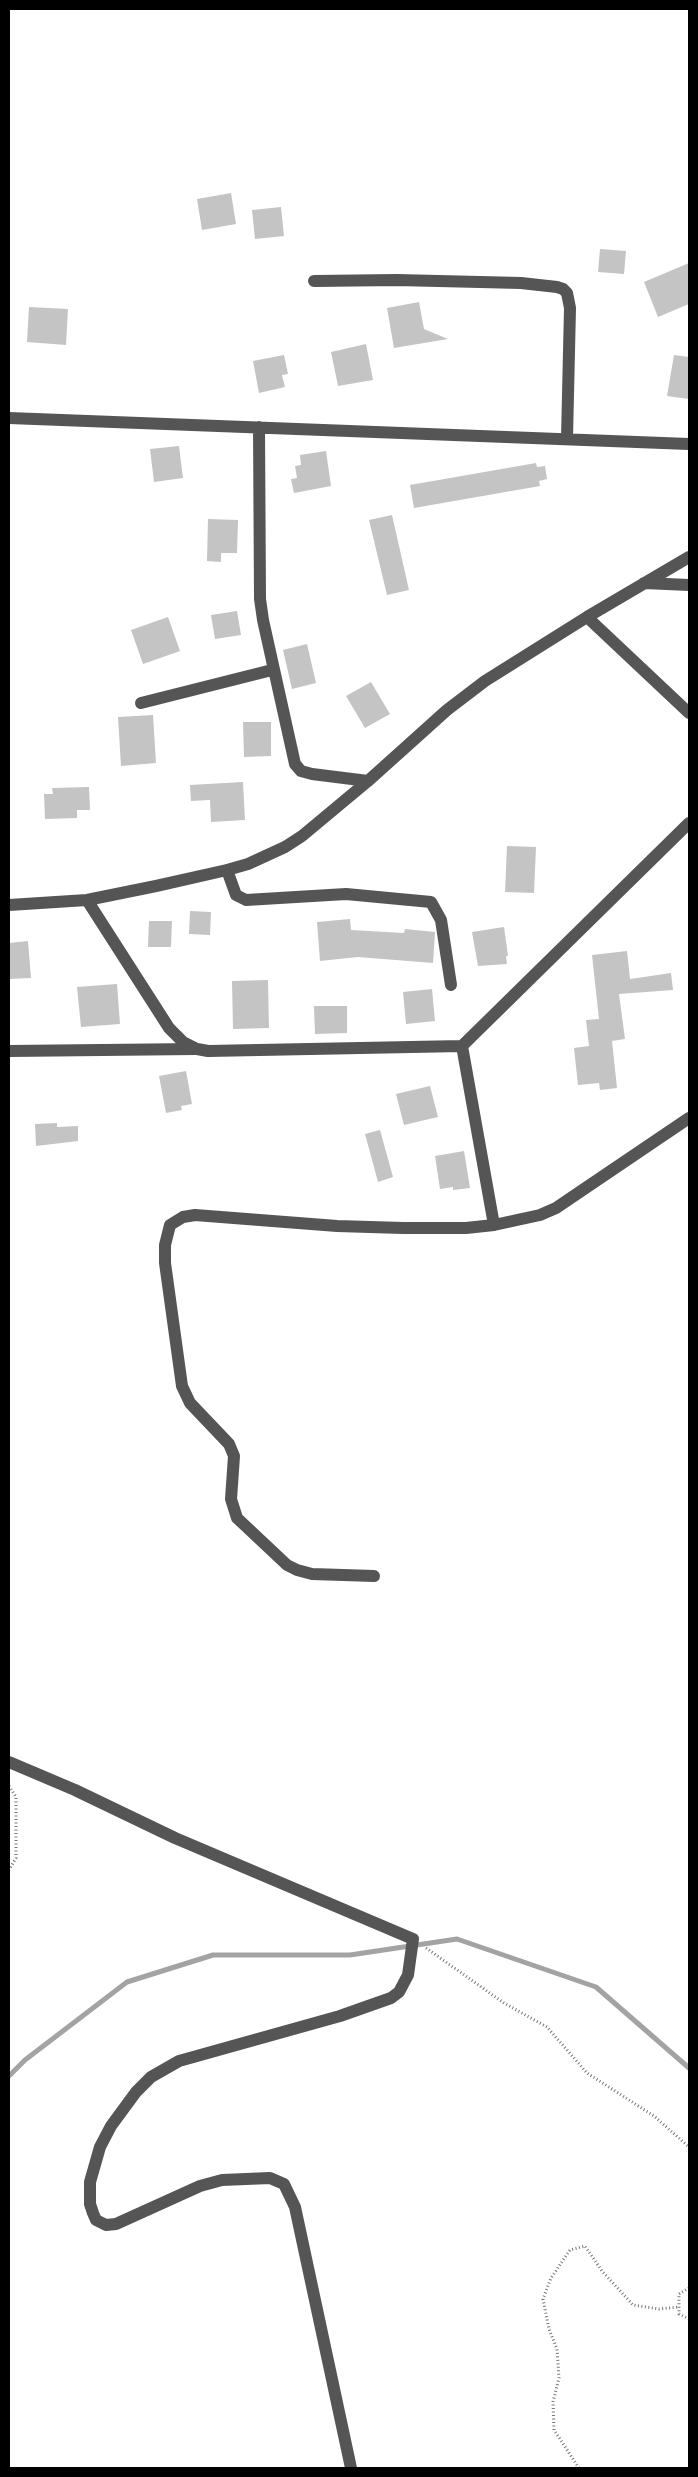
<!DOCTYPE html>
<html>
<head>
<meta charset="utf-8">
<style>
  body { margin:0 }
  #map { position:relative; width:698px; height:2477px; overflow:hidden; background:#fff; font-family:"Fira Sans",sans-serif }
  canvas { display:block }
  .frame { position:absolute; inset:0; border:10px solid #000; pointer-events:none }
</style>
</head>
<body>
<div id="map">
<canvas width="698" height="2477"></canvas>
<div class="frame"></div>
</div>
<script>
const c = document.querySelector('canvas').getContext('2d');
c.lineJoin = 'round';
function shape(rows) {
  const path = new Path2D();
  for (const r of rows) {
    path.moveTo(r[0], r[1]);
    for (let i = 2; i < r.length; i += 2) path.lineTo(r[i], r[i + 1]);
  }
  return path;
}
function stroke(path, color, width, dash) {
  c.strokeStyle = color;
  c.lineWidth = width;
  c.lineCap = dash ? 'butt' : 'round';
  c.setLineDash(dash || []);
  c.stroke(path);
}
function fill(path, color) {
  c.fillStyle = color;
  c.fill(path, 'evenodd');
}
const stream = shape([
  [9,2076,25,2060,127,1982,213,1955,350,1955,457,1939,596,1987,689,2068]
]);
const building = shape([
  [231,193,236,224,202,230,197,199],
  [281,207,284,236,255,239,252,210],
  [600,249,626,251,624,274,598,272],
  [689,263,689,304,658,317,644,282],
  [419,302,424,329,448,339,394,348,387,308],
  [29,307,68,309,66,345,27,342],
  [366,344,373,380,338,386,331,352],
  [284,355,288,374,282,375,285,387,259,393,253,361],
  [674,355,689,357,689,399,667,396],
  [179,446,183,478,154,482,150,449],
  [326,451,331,486,294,493,291,479,297,478,295,466,301,465,300,455],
  [536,463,537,467,545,466,547,479,539,481,540,486,414,508,410,485],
  [392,515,409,590,387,595,369,520],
  [208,519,238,520,237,553,221,553,221,562,207,561],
  [237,611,241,635,215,639,211,615],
  [168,617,180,651,143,664,131,630],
  [307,644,316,683,292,689,283,650],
  [371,682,390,714,365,728,346,696],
  [153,715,156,763,121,766,118,717],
  [243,722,271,722,271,756,244,757],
  [243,782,245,820,211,822,210,800,191,801,190,785],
  [89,787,90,810,77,810,77,818,45,819,44,794,53,794,52,788],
  [507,846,536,847,534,893,505,892],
  [190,911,211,912,210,935,189,934],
  [350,919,351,930,404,933,405,929,435,932,433,963,358,957,320,961,317,922],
  [149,921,172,921,171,947,148,947],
  [504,927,508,956,506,956,507,964,478,966,472,932],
  [28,941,31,978,9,979,9,943],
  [627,951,630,979,671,973,673,990,619,994,625,1039,612,1041,617,1088,600,1090,599,1083,578,1085,574,1048,589,1046,586,1020,599,1019,592,955],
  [268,980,269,1028,233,1029,232,981],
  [117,984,120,1024,81,1027,77,987],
  [432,989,435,1021,406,1024,403,992],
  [314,1006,347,1006,347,1033,315,1034],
  [186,1071,192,1104,181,1106,182,1110,166,1113,159,1076],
  [430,1086,438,1117,404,1125,396,1094],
  [57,1123,57,1127,78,1126,78,1141,36,1146,35,1124],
  [380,1130,393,1177,378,1182,365,1134],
  [464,1151,470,1188,453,1190,453,1187,440,1189,435,1156]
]);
const path = shape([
  [9,1786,16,1797,16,1858,9,1870],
  [426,1948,504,2003,547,2027,587,2073,654,2116,689,2147],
  [689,2288,679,2294,679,2314,689,2319],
  [579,2468,554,2430,553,2402,559,2378,557,2349,549,2329,543,2299,551,2278,570,2250,585,2246,602,2271,633,2305,659,2309,679,2307]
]);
const minor = shape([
  [314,281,397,280,521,283,557,287,563,289,567,293,570,308,567,438],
  [9,418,689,444],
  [259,427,260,599,263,620,295,764,301,771,312,774,368,781],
  [644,583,689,585],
  [587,617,689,713],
  [141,703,272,670],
  [227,870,236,895,246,900,346,894,431,902,441,920,451,985],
  [87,900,169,1028,183,1042,197,1049,208,1051,462,1046,689,823],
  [9,905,87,900,156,886,227,870,248,864,285,847,302,836,368,781,447,710,485,681,587,617,689,557],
  [462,1046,494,1225],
  [9,1051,195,1049],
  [374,1576,312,1574,297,1570,287,1565,237,1518,231,1499,234,1456,229,1444,190,1403,182,1386,165,1263,165,1245,170,1225,183,1217,195,1215,337,1226,403,1228,466,1228,494,1225,540,1215,556,1208,689,1118],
  [9,1762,75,1790,175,1838,413,1939,408,1975,399,1992,391,1998,340,2016,179,2061,151,2077,136,2092,111,2126,100,2147,90,2182,90,2204,93,2213,96,2220,106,2225,116,2224,200,2186,222,2180,270,2178,284,2184,295,2207,351,2468]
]);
stroke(stream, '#a3a3a3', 5);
fill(building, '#c4c4c4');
stroke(path, '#777', 3, [1, 2.5]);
stroke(minor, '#555', 12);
</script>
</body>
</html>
